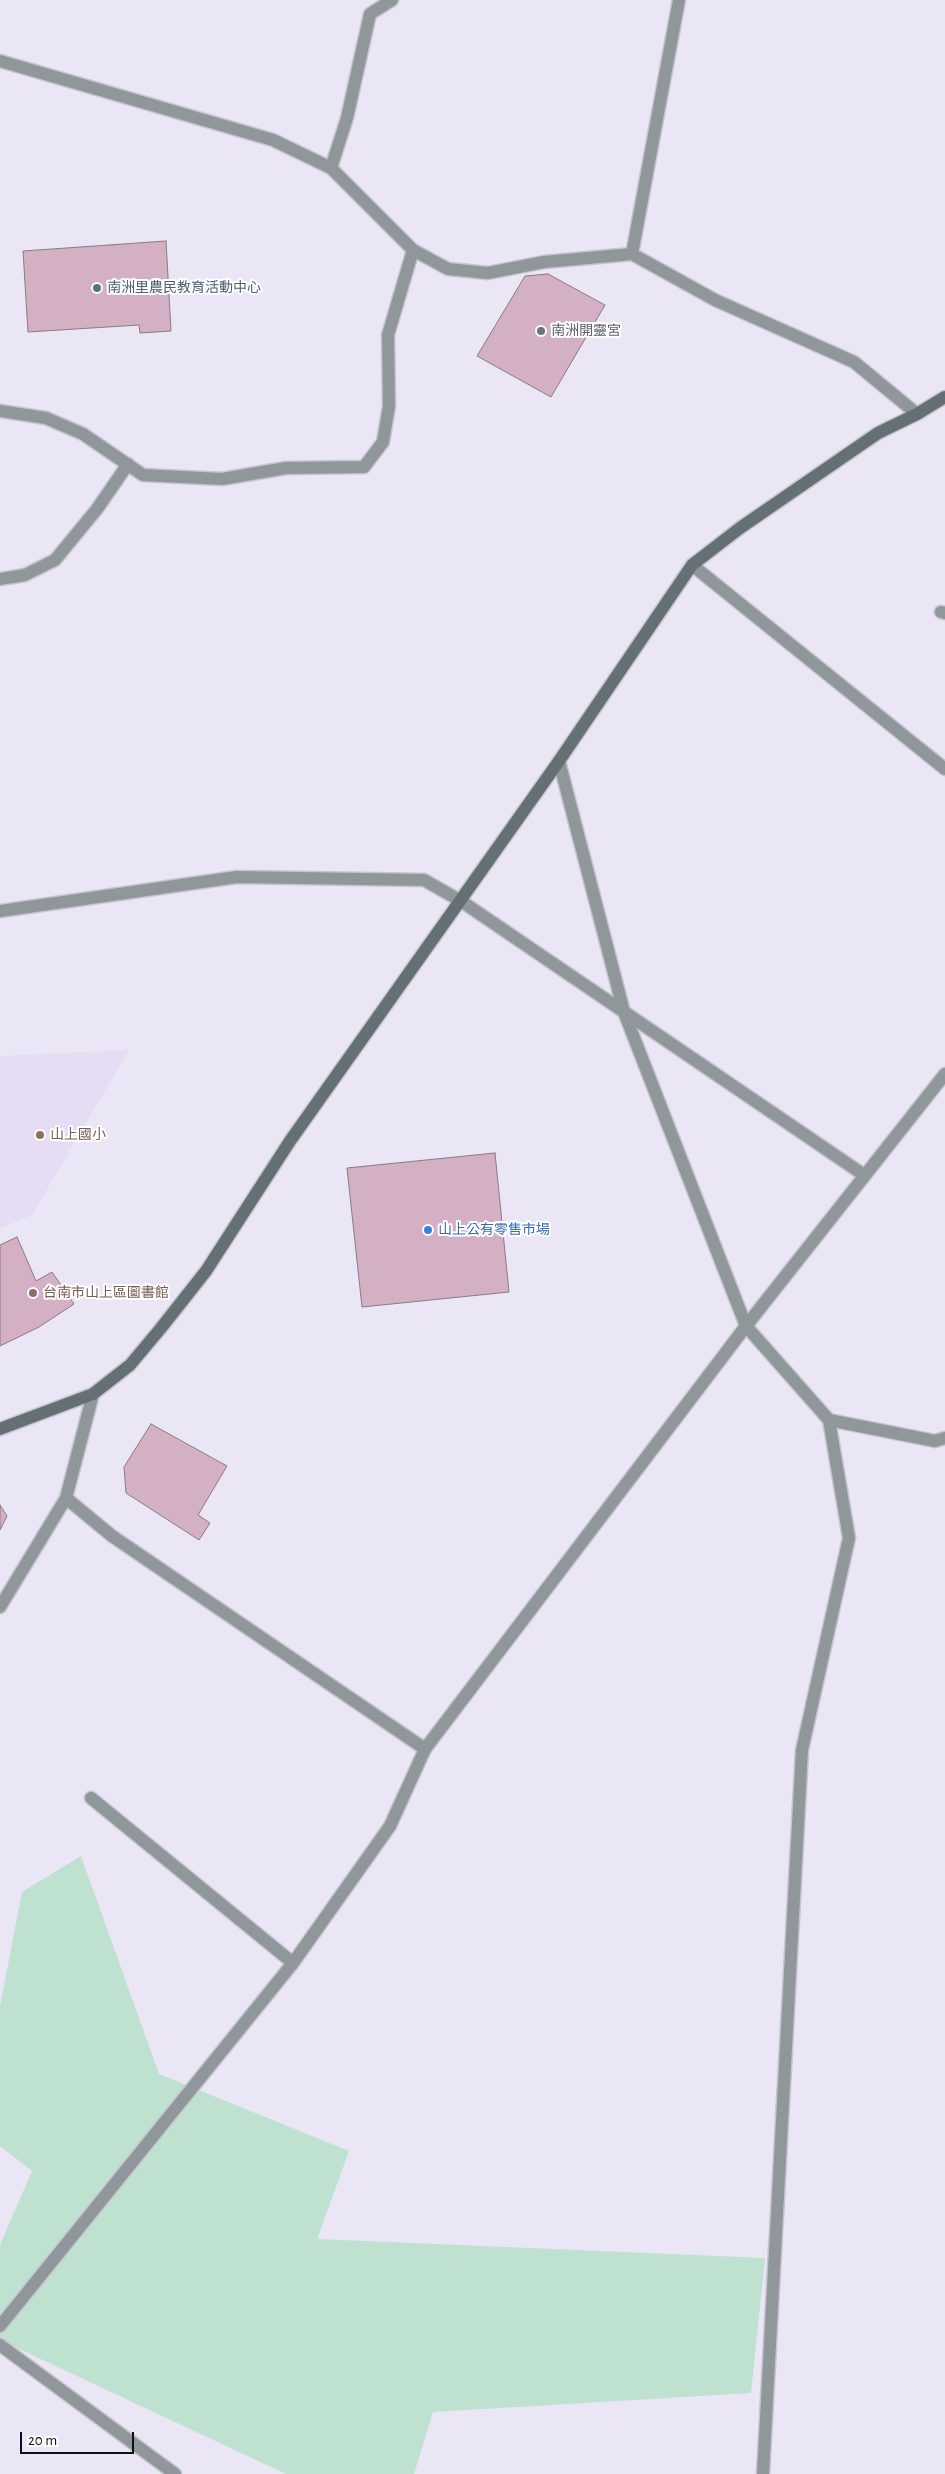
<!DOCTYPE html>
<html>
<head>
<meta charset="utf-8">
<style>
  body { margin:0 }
  #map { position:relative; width:945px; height:2474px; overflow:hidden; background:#eae6f5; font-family:"Alegreya Sans",sans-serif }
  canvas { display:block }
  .scale { position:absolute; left:20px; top:2432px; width:114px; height:22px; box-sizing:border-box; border:2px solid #100f14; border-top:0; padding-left:6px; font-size:15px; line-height:18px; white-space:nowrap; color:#100f14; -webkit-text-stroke:4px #fff; paint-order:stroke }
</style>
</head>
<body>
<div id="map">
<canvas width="945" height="2474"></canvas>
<div class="scale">20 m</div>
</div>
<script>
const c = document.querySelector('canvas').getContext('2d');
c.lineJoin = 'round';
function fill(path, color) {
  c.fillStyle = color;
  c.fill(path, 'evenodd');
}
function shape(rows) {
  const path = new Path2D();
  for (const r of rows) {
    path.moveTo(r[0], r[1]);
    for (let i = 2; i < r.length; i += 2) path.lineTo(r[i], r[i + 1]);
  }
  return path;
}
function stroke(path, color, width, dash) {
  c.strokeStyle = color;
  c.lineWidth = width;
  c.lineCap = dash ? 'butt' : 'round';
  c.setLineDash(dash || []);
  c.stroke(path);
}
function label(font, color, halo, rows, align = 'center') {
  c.font = font + ' "Alegreya Sans","Noto Sans TC",sans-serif';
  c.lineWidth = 4;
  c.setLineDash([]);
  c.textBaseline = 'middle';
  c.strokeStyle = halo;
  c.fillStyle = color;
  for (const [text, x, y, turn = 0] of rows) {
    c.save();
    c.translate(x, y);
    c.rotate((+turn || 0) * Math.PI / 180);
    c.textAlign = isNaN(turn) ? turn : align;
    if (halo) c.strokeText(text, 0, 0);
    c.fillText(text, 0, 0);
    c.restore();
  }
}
const built = shape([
  [129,1050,32,1215,0,1228,0,1056]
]);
const green = shape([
  [81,1856,159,2074,349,2151,317,2239,765,2258,751,2393,433,2412,414,2474,286,2474,0,2340,0,2245,32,2171,0,2146,0,2006,22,1892]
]);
const building = shape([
  [166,241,171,331,140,333,139,325,28,332,23,251,166,241],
  [548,274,605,305,551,397,477,356,525,276,548,274],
  [495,1153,509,1292,362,1307,347,1168,495,1153],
  [17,1237,36,1281,52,1272,74,1304,39,1327,0,1346,0,1245,17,1237],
  [151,1424,227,1466,198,1515,210,1523,199,1540,126,1493,124,1467,151,1424],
  [0,1505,7,1516,0,1530,0,1505]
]);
const service = shape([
  [331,168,347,118,370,14,392,0],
  [0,411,46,418,83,434,143,475,222,479,286,468,364,467,383,442,389,406,388,335,413,250],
  [692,565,945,769],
  [0,579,25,575,55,560,97,509,128,464],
  [941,612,945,613],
  [559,761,624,1012,746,1326,829,1420,849,1538,802,1750,763,2474],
  [0,911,237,877,424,880,461,901],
  [829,1420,935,1441,945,1438],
  [91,1798,293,1963],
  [0,2326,293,1963,390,1826,425,1749]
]);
const minor = shape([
  [0,61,273,140,331,168,413,250,448,269,488,273,544,262,632,254,715,300,854,362,917,414],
  [632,254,679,0],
  [461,901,864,1175],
  [66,1498,112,1536,425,1749,746,1326,945,1074],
  [0,1607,66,1498,93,1394],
  [0,2345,175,2474]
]);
const secondary = shape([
  [0,1429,93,1394,130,1365,161,1328,206,1271,290,1141,559,761,692,565,740,528,878,433,917,414,945,397]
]);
const markers = [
  [97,288,5,"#5c6f8a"],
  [541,331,5,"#6b7280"],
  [40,1135,5,"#8d6e63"],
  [428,1230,5,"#3f7fe0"],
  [33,1293,5,"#8d6e63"]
];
const serviceNames = [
  ["南洲里農民教育活動中心",107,288]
];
const worshipNames = [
  ["南洲開靈宮",551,331]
];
const educationNames = [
  ["山上國小",50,1135],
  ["台南市山上區圖書館",43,1293]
];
const shopNames = [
  ["山上公有零售市場",438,1230]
];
fill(built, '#e4ddf4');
fill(green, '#bee1d0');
fill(building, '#d3b0c4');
stroke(building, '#897a82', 1);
stroke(service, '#c7c4d1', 15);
stroke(minor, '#c7c4d1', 15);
stroke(secondary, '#c7c4d1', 15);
stroke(service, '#90979a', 12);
stroke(minor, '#90979a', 12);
stroke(secondary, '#657074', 12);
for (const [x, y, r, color] of markers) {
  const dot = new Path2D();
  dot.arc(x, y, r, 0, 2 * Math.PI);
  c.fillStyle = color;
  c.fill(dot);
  stroke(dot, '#fff', 2);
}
label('14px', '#4e5e75', '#fff', serviceNames, 'left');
label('14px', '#5b616d', '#fff', worshipNames, 'left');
label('14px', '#785e54', '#fff', educationNames, 'left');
label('14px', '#366cbe', '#fff', shopNames, 'left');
</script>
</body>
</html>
